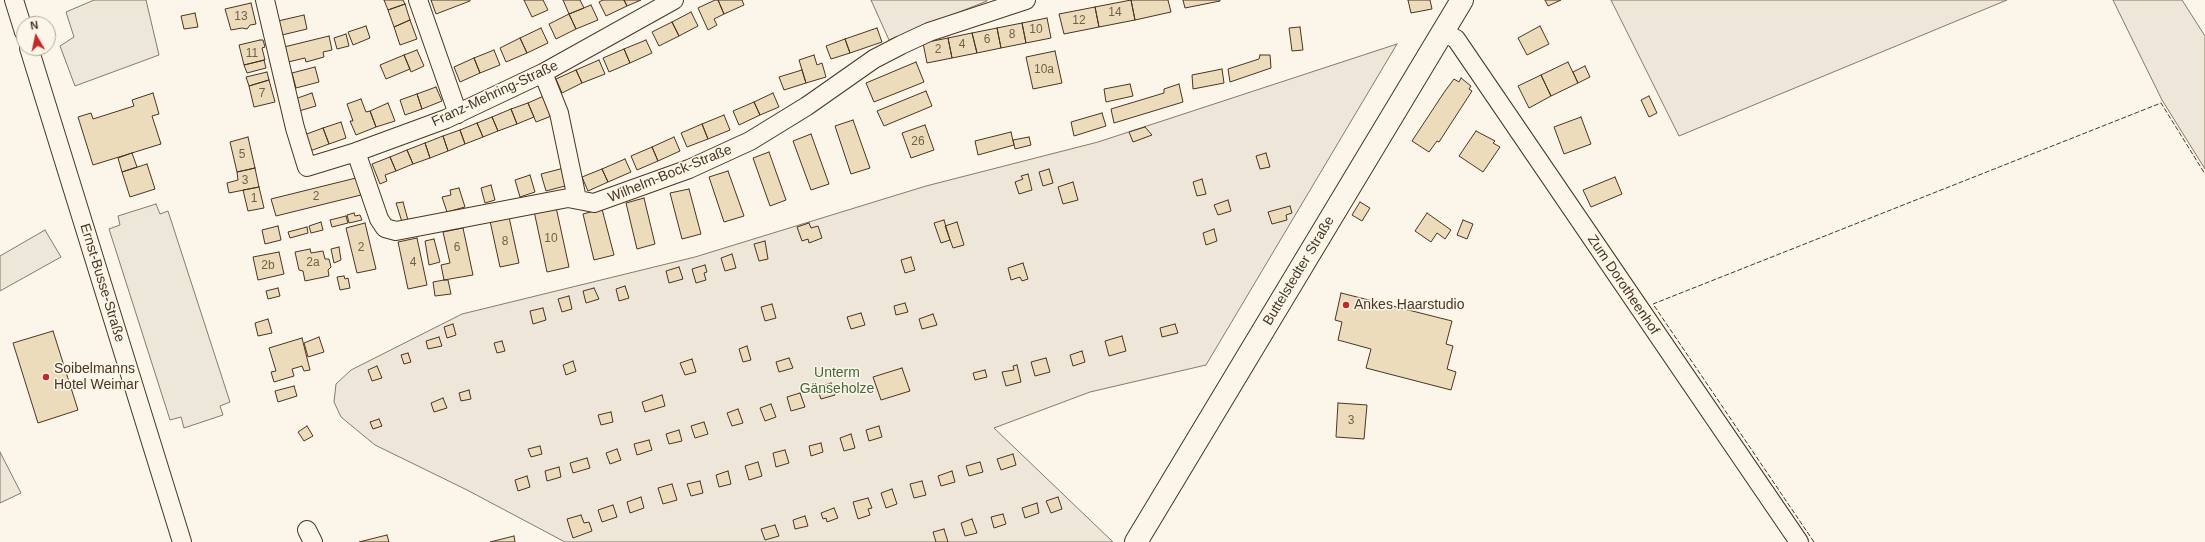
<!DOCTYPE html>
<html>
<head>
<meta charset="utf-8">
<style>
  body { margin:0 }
  #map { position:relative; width:2205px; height:542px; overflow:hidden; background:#fbf6e9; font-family:Helvetica,sans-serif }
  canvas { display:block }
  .north { position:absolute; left:16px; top:16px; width:40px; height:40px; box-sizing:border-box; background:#fbf6e9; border:1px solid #b4a999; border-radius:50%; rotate:351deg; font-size:11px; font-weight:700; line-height:16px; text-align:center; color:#4a3520 }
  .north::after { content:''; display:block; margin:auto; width:14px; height:18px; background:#c62828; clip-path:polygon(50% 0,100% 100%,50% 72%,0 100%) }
</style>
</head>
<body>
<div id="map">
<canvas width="2205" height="542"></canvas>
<div class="north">N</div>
</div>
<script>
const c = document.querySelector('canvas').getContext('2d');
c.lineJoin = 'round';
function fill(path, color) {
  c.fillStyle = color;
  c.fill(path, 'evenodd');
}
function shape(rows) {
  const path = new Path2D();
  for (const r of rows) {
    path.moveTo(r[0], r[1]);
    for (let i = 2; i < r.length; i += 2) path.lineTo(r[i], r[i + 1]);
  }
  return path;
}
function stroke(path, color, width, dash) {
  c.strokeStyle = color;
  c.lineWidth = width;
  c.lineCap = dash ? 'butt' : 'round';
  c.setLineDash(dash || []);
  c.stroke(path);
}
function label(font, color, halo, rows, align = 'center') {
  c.font = font + ' Helvetica,sans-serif';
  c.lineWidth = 3;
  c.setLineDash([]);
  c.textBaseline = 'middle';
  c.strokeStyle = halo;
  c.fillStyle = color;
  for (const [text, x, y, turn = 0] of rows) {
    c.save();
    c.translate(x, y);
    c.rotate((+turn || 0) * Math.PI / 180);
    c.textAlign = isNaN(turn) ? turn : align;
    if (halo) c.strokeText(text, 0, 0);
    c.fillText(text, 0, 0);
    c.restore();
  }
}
const green = shape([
  [871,0,987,0,987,1,889,40,871,0],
  [1611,0,2007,0,1679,136,1611,0],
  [2113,0,2182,0,2205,36,2205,169,2162,100,2113,0],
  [1397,44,1206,365,1090,392,994,428,1113,542,565,542,467,490,375,445,341,417,334,402,336,384,351,370,462,314,695,257,926,186,1098,142,1397,44],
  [0,452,21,493,0,503,0,452]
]);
const parking = shape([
  [94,0,146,0,159,55,75,86,60,46,74,37,66,12,94,0],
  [156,204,160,214,168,211,230,402,220,406,223,415,184,428,181,417,170,420,109,229,120,225,118,216,156,204],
  [45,230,61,257,0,291,0,256,45,230]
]);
const building = shape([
  [384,0,403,0,405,4,388,10,384,0],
  [431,0,470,0,470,1,436,14,431,0],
  [524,0,543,0,548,10,532,17,524,0],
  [563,0,580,0,584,8,569,14,563,0],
  [603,0,624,0,627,6,606,16,599,2,603,0],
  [624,0,641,0,627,6,624,0],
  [715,0,718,0,724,14,714,19,717,25,708,30,698,8,715,0],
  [718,0,742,0,744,5,724,14,718,0],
  [1131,0,1168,0,1171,12,1135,20,1131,0],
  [1131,0,1135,20,1099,27,1095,7,1131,0],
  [1183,0,1220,0,1220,1,1185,8,1183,0],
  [1408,0,1430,0,1432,9,1411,13,1408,0],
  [1545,0,1561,0,1548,6,1545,0],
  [251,3,256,24,250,25,247,29,242,28,231,30,225,9,251,3],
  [405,4,410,20,394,27,388,10,405,4],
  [591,5,598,20,576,29,569,14,591,5],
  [1095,7,1099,27,1064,34,1059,14,1095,7],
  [691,12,698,26,679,36,672,22,691,12],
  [195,13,198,27,184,29,181,16,195,13],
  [569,14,576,29,556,39,549,24,569,14],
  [304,15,307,29,282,35,278,21,304,15],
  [1047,18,1051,38,1026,43,1022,23,1047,18],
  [410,20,417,39,400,45,394,27,410,20],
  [672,22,679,36,659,46,652,32,672,22],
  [1022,23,1026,43,1001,48,997,28,1022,23],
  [366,26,370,38,353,45,348,32,366,26],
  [1540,26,1549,44,1527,55,1518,38,1540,26],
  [1300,27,1303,50,1292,51,1289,28,1300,27],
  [541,28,548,43,527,53,520,38,541,28],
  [877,28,882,42,850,53,845,39,877,28],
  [997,28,1001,48,977,53,972,33,997,28],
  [972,33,977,53,952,58,948,38,972,33],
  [346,34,349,46,337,49,334,38,346,34],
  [329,36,332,50,323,52,324,57,306,62,305,58,288,62,284,47,329,36],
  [520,38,527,53,506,62,500,48,520,38],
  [948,38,952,58,927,63,923,43,948,38],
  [845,39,850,53,831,59,826,46,845,39],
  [260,40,263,40,265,47,262,48,265,60,244,65,239,45,260,40],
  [646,40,652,53,630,63,624,49,646,40],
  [624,49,630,63,609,72,603,58,624,49],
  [417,50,424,66,411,72,404,55,417,50],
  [494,50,500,65,480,73,474,58,494,50],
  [1055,51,1062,83,1033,89,1026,57,1055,51],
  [404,55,410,69,386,79,380,65,404,55],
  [814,55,817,65,822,63,826,77,806,83,799,60,814,55],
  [1260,55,1270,55,1271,68,1230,82,1228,69,1259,59,1260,55],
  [474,58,480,73,460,82,454,67,474,58],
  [264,60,266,68,247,73,244,65,264,60],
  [599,60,605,74,582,83,576,70,599,60],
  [916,62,924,82,874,102,866,83,916,62],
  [1568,62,1578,83,1551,96,1541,75,1568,62],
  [1585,66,1590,77,1578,83,1573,72,1585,66],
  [315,67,319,82,296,88,292,73,315,67],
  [1222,69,1224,83,1193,89,1192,75,1222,69],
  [576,70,582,83,562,93,556,79,576,70],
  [802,70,806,83,784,90,779,77,802,70],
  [267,72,269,80,249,86,246,77,267,72],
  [1541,75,1551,96,1529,108,1518,86,1541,75],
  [1461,78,1471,86,1469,89,1472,91,1439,142,1437,141,1429,152,1412,141,1445,91,1454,79,1459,82,1461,78],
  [269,80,275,102,254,107,249,86,269,80],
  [1130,84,1133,96,1106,102,1104,89,1130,84],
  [1179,84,1183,102,1114,123,1111,109,1164,93,1164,89,1179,84],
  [436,87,442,101,422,109,417,94,436,87],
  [926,91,932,106,884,126,877,111,926,91],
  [153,93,159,114,152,116,161,144,93,165,78,117,91,113,93,119,134,106,132,100,153,93],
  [312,93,316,106,299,111,295,99,312,93],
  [773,93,779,107,760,115,754,102,773,93],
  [417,94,422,109,405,115,400,100,417,94],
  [546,95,554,115,536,122,528,103,546,95],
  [1649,96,1657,113,1649,117,1641,100,1649,96],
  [361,99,366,112,370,111,376,127,356,135,350,121,353,121,347,104,361,99],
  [754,102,760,115,739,125,733,111,754,102],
  [388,103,395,121,376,127,370,111,388,103],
  [528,103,534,117,517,124,511,109,528,103],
  [511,109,517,124,498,131,492,117,511,109],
  [1102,113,1106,126,1074,136,1071,122,1102,113],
  [724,115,730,130,708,139,702,124,724,115],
  [492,117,498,131,483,137,477,123,492,117],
  [1581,117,1591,144,1564,154,1554,127,1581,117],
  [853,120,870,168,851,174,835,126,853,120],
  [341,122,346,138,329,144,323,128,341,122],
  [477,123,483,137,465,144,460,130,477,123],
  [702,124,708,139,687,147,681,133,702,124],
  [925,125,934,150,911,158,902,133,925,125],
  [1145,127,1152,135,1133,142,1129,132,1145,127],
  [323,128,329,144,310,151,304,135,323,128],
  [460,130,465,144,448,151,443,136,460,130],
  [1476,131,1495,141,1493,143,1500,147,1483,172,1459,156,1476,131],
  [1011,132,1014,145,978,155,975,141,1011,132],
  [811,134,829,184,811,190,793,141,811,134],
  [443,136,448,151,430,158,425,143,443,136],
  [248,137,255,168,237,172,230,142,248,137],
  [674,137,680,151,658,161,652,147,674,137],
  [1029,137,1031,145,1015,149,1013,140,1029,137],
  [425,143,430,158,413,164,407,150,425,143],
  [652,147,658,161,637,170,631,156,652,147],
  [407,150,413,164,396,171,390,157,407,150],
  [769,152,786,200,770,206,753,158,769,152],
  [132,153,137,167,122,172,118,158,132,153],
  [1266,153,1270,167,1260,169,1256,156,1266,153],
  [390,157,396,171,385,175,387,181,380,184,372,164,390,157],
  [625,159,631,172,608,182,602,169,625,159],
  [147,164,155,189,130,197,122,172,147,164],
  [255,168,259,187,229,193,227,183,238,180,237,172,255,168],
  [564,168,569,185,546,191,541,174,564,168],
  [602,169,608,182,588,191,582,177,602,169],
  [1049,169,1053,183,1043,186,1039,172,1049,169],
  [728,171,744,216,724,222,709,177,728,171],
  [1028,174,1032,190,1019,194,1015,182,1023,179,1021,176,1028,174],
  [530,175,535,192,520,197,515,180,530,175],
  [1615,177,1622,194,1591,207,1583,190,1615,177],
  [356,178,361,195,276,216,271,199,356,178],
  [1202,179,1206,194,1197,196,1193,182,1202,179],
  [1073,182,1078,200,1063,204,1058,187,1073,182],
  [491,185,495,200,485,203,481,188,491,185],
  [259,187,264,208,248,211,243,190,259,187],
  [459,188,465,207,447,212,442,197,451,195,450,190,459,188],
  [689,189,701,234,682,239,670,193,689,189],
  [644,198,655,244,637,249,626,203,644,198],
  [1228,200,1231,211,1218,215,1214,205,1228,200],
  [403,202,408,220,402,222,396,203,403,202],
  [1360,202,1370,208,1362,221,1352,215,1360,202],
  [1290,206,1292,213,1286,215,1287,220,1272,224,1268,212,1290,206],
  [556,207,569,267,547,272,534,211,556,207],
  [602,209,614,255,594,260,583,214,602,209],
  [354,213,355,216,360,215,362,220,349,223,347,215,354,213],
  [1427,213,1451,230,1445,239,1437,233,1431,242,1415,231,1427,213],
  [346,216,348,223,332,227,330,220,346,216],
  [509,217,519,263,500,267,490,221,509,217],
  [944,220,950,240,941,243,934,223,944,220],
  [1463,220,1473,224,1467,239,1457,235,1463,220],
  [321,222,323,230,311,233,309,226,321,222],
  [957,222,964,245,953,248,945,226,957,222],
  [365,223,376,269,357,273,346,228,365,223],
  [809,223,811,228,818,226,822,238,809,243,808,239,802,241,797,227,809,223],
  [278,226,281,240,265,244,262,230,278,226],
  [307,227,308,233,290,238,288,232,307,227],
  [463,228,473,275,444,280,441,265,450,263,443,232,463,228],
  [1214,229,1217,241,1206,245,1203,233,1214,229],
  [417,238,427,285,408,289,398,242,417,238],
  [434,239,440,262,429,265,425,241,434,239],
  [765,241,768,259,759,261,754,244,765,241],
  [339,247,341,260,334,263,331,249,339,247],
  [310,249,311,253,323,251,325,259,329,259,331,267,328,270,329,276,305,281,303,271,299,270,295,252,310,249],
  [279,252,284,274,258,280,253,257,279,252],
  [732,254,736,268,725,271,721,258,732,254],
  [911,257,915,270,905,273,901,260,911,257],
  [1023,263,1028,279,1022,281,1020,277,1011,280,1008,268,1023,263],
  [705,265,707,272,704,273,706,280,696,283,692,269,705,265],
  [679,267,683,279,669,283,666,271,679,267],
  [344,276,345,279,348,278,350,288,340,290,337,277,344,276],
  [444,280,448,280,451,294,435,296,433,282,444,280],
  [625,286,629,298,619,301,616,289,625,286],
  [278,288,280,296,268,299,266,291,278,288],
  [594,288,599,299,586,303,583,291,594,288],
  [1341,293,1452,321,1446,344,1453,346,1447,369,1456,372,1451,390,1366,368,1371,349,1338,340,1342,322,1335,320,1341,293],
  [569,296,572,309,562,312,558,299,569,296],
  [905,303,908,312,896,315,894,306,905,303],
  [772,304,776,318,765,321,761,307,772,304],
  [543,308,546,320,533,324,530,311,543,308],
  [861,313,865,325,851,329,847,317,861,313],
  [933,314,937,325,922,329,919,319,933,314],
  [268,319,272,333,258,336,255,323,268,319],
  [453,324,456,335,447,338,444,327,453,324],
  [1175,324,1178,333,1162,337,1160,328,1175,324],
  [53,331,78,410,38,423,13,343,53,331],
  [1122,336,1126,351,1109,356,1105,341,1122,336],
  [319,337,324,352,308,357,304,343,319,337],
  [439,337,442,346,428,349,426,341,439,337],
  [302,338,310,370,304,371,302,366,292,369,294,376,274,382,271,372,276,371,269,348,302,338],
  [502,341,505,351,497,353,494,343,502,341],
  [747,346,751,360,743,362,739,349,747,346],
  [1082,351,1085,362,1073,366,1070,355,1082,351],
  [408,353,411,362,404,364,401,355,408,353],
  [789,358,793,368,779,372,776,362,789,358],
  [1046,358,1050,372,1035,376,1031,362,1046,358],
  [692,359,696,372,685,375,680,363,692,359],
  [573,361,576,371,566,375,563,365,573,361],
  [1017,365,1021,382,1006,386,1002,372,1014,370,1013,366,1017,365],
  [377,366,382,378,372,381,368,370,377,366],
  [902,368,910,391,881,400,873,377,902,368],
  [985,370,987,377,975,380,973,373,985,370],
  [831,383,835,395,821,399,817,388,831,383],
  [294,386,297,396,278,402,275,391,294,386],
  [469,390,471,399,461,401,459,393,469,390],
  [800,393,805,407,791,411,787,397,800,393],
  [662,395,665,406,645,412,642,402,662,395],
  [443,398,447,408,434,412,431,403,443,398],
  [1338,403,1367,405,1364,439,1336,437,1338,403],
  [771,404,776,417,765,421,760,408,771,404],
  [738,409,743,423,732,426,727,413,738,409],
  [611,412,613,422,601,425,598,415,611,412],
  [379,419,382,426,373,429,370,422,379,419],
  [704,422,708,434,695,438,691,426,704,422],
  [307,426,313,436,304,441,298,432,307,426],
  [879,426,882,437,869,441,866,430,879,426],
  [679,430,682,441,669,444,666,434,679,430],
  [851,434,855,448,844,451,840,438,851,434],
  [649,440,652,450,637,455,634,444,649,440],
  [821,443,823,452,811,456,809,446,821,443],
  [540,446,542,454,531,457,528,449,540,446],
  [617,449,621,460,610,464,606,453,617,449],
  [785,450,789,463,776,467,773,453,785,450],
  [1013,454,1016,465,1001,470,997,459,1013,454],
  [587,458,590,468,573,473,570,463,587,458],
  [758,462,762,476,749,480,745,466,758,462],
  [980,462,983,472,969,476,966,466,980,462],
  [559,467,561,477,547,481,545,471,559,467],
  [728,471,731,484,719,487,716,475,728,471],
  [952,471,955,482,941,486,938,476,952,471],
  [527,476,530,487,518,491,515,480,527,476],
  [700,481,703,493,691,496,687,484,700,481],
  [922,481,926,495,914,498,910,484,922,481],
  [672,484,677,500,663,504,658,488,672,484],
  [892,489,897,504,886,508,881,493,892,489],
  [641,497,644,508,630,513,627,502,641,497],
  [1058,497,1062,509,1051,513,1046,501,1058,497],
  [868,498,872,508,868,509,870,515,858,519,853,502,868,498],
  [1037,503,1039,513,1025,518,1022,508,1037,503],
  [613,505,617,517,602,522,598,510,613,505],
  [834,508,838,518,827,522,826,518,823,519,821,513,834,508],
  [1003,514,1006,524,994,528,991,517,1003,514],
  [581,515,584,523,589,522,592,531,573,538,567,519,581,515],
  [805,516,808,526,795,529,793,520,805,516],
  [972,519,977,533,965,536,961,523,972,519],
  [775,525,779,536,765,540,761,529,775,525],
  [944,529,948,542,936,542,933,532,944,529],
  [387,535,389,542,359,542,387,535],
  [514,536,515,542,490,542,514,536]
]);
const minor = shape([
  [14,0,24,32],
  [265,0,295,128,307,167,356,152,446,119,543,73,674,0],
  [418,0,458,114],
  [1443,32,1456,39,1799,542],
  [29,48,182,542],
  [543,73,559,113,577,199],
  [356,152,379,219,385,228,396,231,568,198,594,203,689,169,750,141,807,106,874,59,901,45,929,32,1026,0],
  [307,530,313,542]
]);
const major = shape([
  [1136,542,1462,0]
]);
const fence = shape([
  [1814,542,1653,304,2161,103,2205,174]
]);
const markers = [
  [1346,305,4,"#c62828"],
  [46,377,4,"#c62828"]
];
const numberNames = [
  ["14",1115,13],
  ["13",241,17],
  ["12",1079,21],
  ["10",1036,30],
  ["8",1012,35],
  ["6",987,40],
  ["4",962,45],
  ["2",938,50],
  ["11",252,54],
  ["10a",1044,70],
  ["7",262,94],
  ["26",918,142],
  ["5",242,155],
  ["3",245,181],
  ["2",316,197],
  ["1",254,199],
  ["10",551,239],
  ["8",505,242],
  ["2",361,248],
  ["6",457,248],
  ["2a",313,263],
  ["4",413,263],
  ["2b",268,266],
  ["3",1351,421]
];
const streetNames = [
  ["Franz-Mehring-Straße",495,94,-25],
  ["Wilhelm-Bock-Straße",670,174,-22],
  ["Buttelstedter Straße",1299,271,-59],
  ["Ernst-Busse-Straße",102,283,73],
  ["Zum Dorotheenhof",1623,285,56]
];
const poiNames = [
  ["Ankes Haarstudio",1354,305],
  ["Soibelmanns",54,369],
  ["Hotel Weimar",54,385]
];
const parkNames = [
  ["Unterm",837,373],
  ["Gänseholze",837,389]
];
fill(green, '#ede6d9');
stroke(green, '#887966', 1);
fill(parking, '#ede7d9');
stroke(parking, '#887966', 1);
fill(building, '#ecdcbc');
stroke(building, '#4a3520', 1);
stroke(minor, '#4a3520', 20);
stroke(major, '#4a3520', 24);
stroke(minor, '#fbf6e9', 18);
stroke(major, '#fbf6e9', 22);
stroke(fence, '#4a3520', 1, [5, 2]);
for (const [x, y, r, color] of markers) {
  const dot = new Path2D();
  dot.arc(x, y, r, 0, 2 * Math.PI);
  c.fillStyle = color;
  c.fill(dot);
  stroke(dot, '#fbf6e9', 1.5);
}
label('12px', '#725f47', null, numberNames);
label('14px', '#4a3520', '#fbf6e9', streetNames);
label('14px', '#4a3520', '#fbf6e9', poiNames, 'left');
label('14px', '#436837', '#fbf6e9', parkNames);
</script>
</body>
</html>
